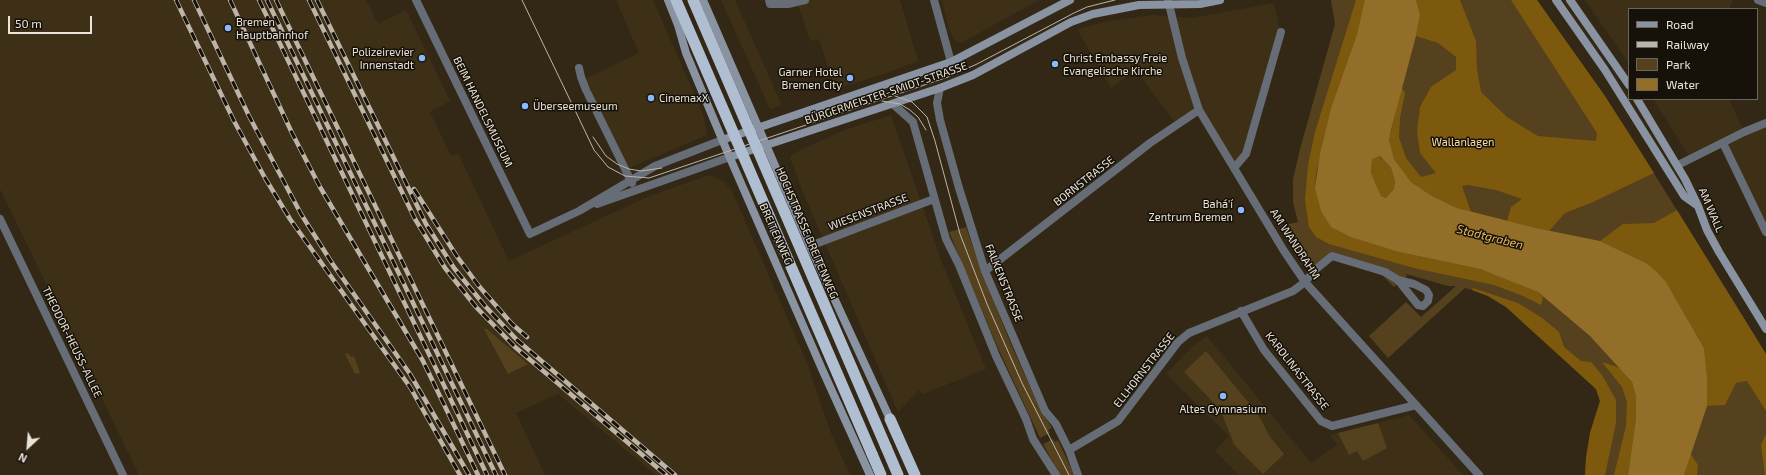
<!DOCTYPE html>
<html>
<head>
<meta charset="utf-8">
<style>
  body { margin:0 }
  #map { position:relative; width:1766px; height:475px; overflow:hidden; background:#332816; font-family:"Exo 2",sans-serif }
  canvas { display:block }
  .legend { position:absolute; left:1628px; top:8px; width:130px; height:92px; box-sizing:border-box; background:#16120a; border:1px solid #6b665d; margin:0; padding:5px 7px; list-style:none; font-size:12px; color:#ebe4d9 }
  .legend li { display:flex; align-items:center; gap:8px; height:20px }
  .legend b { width:20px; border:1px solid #6b665d }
  .north { position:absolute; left:8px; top:427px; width:40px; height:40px; -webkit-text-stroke:3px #16120a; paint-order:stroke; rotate:206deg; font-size:11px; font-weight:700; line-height:16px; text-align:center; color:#ebe4d9 }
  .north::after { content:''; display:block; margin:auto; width:14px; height:18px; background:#ebe4d9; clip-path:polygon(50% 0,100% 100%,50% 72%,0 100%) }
  .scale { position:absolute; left:8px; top:16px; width:84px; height:18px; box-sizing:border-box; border:2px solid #ebe4d9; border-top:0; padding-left:5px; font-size:12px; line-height:14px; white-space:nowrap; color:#ebe4d9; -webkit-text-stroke:3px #16120a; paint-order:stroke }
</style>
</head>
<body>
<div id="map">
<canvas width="1766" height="475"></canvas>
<ul class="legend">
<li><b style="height:5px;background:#8993a1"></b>Road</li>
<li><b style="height:5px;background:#bdb5a8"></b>Railway</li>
<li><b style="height:11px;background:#55411d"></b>Park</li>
<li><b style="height:11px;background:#926e28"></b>Water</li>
</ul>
<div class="north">N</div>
<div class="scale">50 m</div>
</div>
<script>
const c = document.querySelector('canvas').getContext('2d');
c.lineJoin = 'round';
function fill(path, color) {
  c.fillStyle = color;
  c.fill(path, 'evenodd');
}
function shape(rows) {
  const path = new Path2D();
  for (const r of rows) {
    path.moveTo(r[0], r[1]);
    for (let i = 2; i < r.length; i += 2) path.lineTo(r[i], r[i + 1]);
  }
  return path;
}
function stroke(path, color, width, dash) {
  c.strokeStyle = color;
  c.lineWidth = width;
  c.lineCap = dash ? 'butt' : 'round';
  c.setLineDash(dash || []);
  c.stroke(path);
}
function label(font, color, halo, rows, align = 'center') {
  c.font = font + ' "Exo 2",sans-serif';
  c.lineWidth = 3;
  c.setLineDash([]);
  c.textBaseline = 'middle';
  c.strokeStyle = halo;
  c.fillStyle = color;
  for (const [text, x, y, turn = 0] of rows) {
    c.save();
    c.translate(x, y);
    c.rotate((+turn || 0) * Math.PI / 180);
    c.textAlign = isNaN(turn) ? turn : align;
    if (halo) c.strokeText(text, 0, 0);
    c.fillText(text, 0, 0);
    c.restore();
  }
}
const built = shape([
  [0,0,366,0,378,24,406,10,450,101,430,112,451,156,458,153,509,261,647,197,706,176,712,176,723,181,732,191,807,363,831,433,850,475,656,475,558,394,516,413,545,475,139,475,0,189],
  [616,0,653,0,703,114,707,135,629,168,585,79,639,53],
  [721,0,735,0,782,105,770,109],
  [805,0,900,0,918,61,884,74,835,89,819,39,810,41,797,2],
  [942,0,1039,0,961,43,955,40,949,30],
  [1585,0,1733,0,1729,9,1629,9,1629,64],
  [1274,3,1280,30,1245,154,1234,166,1198,110,1176,124,1136,70,1111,88,1077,29,1109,21,1153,15,1191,18],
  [1653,99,1729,99,1744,131,1766,123,1766,231,1723,142,1690,158],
  [891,115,941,260,986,369,923,394,919,390,898,412,802,190,790,157,792,154,842,131],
  [1207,336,1311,463,1337,445,1330,435,1409,415,1463,475,1239,475,1215,451,1229,436,1166,374,1192,347]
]);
const green = shape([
  [1331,0,1537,0,1629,133,1766,354,1766,475,1585,475,1586,458,1590,433,1600,401,1596,389,1506,307,1488,296,1472,290,1465,288,1388,358,1369,336,1406,302,1421,317,1456,286,1448,286,1406,274,1407,276,1394,287,1382,275,1329,256,1312,270,1280,226,1298,222,1293,202,1293,179,1300,149,1335,24],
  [966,227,981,270,1010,342,1041,411,1052,428,1048,430,1050,433,1040,438,997,346,949,232],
  [484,329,487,329,528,364,508,374],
  [1206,351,1258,414,1270,437,1284,454,1263,474,1241,452,1234,444,1222,414,1209,398,1184,372],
  [348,353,351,357,354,356,360,373,355,374,345,354],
  [1378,423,1387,448,1363,461,1357,451,1349,455,1338,433],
  [1053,439,1055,442,1058,440,1074,475,1060,475,1043,444]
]);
const forest = shape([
  [1356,0,1365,0,1365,5,1357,34,1331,108,1316,174,1315,188,1399,252,1480,269,1509,280,1538,292,1543,297,1541,305,1523,296,1494,285,1414,268,1329,244,1316,237,1309,227,1305,200,1308,165,1315,132],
  [1416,0,1460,0,1476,41,1477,69,1481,92,1507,117,1538,136,1596,141,1597,133,1511,0,1537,0,1605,96,1654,173,1593,202,1565,213,1549,231,1507,221,1511,207,1522,199,1496,190,1468,185,1462,186,1471,212,1457,208,1432,196,1411,182,1394,159,1389,141,1401,87,1405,93,1400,118,1399,137,1406,158,1421,177,1436,173,1420,153,1417,131,1420,107,1431,87,1456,70,1456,57,1438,43,1416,36,1420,15],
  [1379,156,1391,168,1395,181,1394,189,1387,198,1381,196,1371,173,1372,159],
  [1677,210,1766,354,1766,411,1747,381,1736,383,1725,405,1707,406,1707,376,1704,348,1666,282,1657,272,1646,263,1600,241,1623,224,1654,223],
  [1473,288,1518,303,1542,318,1559,332,1564,347,1581,361,1591,362,1602,375,1616,400,1616,423,1605,475,1585,475,1586,458,1590,433,1600,401,1596,389,1506,307,1488,296,1472,290],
  [1602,362,1620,368,1632,382,1636,397,1636,418,1628,475,1614,475,1626,426,1627,402,1622,387],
  [1766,434,1766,475,1765,475,1761,445],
  [1690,453,1698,465,1697,475,1684,475]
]);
const water = shape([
  [1365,0,1416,0,1420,15,1416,36,1392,126,1389,140,1394,159,1411,182,1432,196,1457,208,1536,228,1600,241,1646,263,1657,272,1666,282,1704,348,1707,376,1707,406,1684,475,1628,475,1636,418,1636,397,1632,382,1590,336,1538,292,1480,269,1399,252,1351,237,1331,227,1321,211,1315,188,1320,154,1331,108,1357,34],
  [1380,156,1391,168,1395,181,1394,189,1386,198,1381,196,1371,173,1372,159]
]);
const minor = shape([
  [416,0,530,234,579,211,655,166,722,140],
  [769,0,770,4,788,4,805,0],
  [934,0,951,62],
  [1168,0,1182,58,1199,110,1284,251,1305,282,1479,475],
  [1758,0,1766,3],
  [579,68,581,77,586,90],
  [588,94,632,183],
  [1723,143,1766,232],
  [1678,165,1744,132,1766,123],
  [1234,168,1246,154,1281,32],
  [597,204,730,157],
  [810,246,934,199],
  [985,271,1150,143,1199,110],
  [1241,311,1264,350,1321,421,1332,426,1416,405],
  [1069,450,1118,421,1178,342,1189,333,1293,291,1305,282,1315,270,1332,256,1385,272,1398,280,1414,284,1426,290,1429,295,1428,301,1423,306,1418,305,1398,280]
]);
const tertiary = shape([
  [940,88,937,103,940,120,959,188,985,271,1045,411,1056,424,1069,450,1078,475],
  [893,104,913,122,946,239,959,265,996,356,1026,419,1033,439,1056,475],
  [0,219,123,475]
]);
const secondary = shape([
  [668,0,678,25,686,53,727,151,822,369,870,475],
  [703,0,810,246,890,419],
  [1556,0,1605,70,1684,196,1698,206],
  [1570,0,1629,85],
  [1637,99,1685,179,1698,206,1707,230,1719,252,1766,329],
  [722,140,951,62,1070,0],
  [730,157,940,88,973,75,1071,22,1093,14,1139,5,1200,4,1220,0]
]);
const trunk = shape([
  [890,419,915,475],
  [886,447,898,475],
  [872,454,881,475]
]);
const tram = shape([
  [522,0,571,102],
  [895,96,912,102,927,117,935,141,960,234,987,304,1022,383,1069,475],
  [882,101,900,104,910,110,918,117,926,130],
  [573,106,594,150,608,167,625,176,649,178,948,77,977,64,1074,13,1087,7,1115,0],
  [593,137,606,156,617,164,629,169,641,171,662,168]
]);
const rail = shape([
  [176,0,234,121,265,178,290,219,410,387,460,475],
  [194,0,249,116,301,214,332,263,410,374,469,475],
  [230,0,292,133,320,187,423,361,478,475],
  [259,0,487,475],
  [267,0,496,475],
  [276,0,505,475],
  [309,0,415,219,445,268,476,307,515,347,666,475],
  [317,0,426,224,454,268,485,306,517,340,675,475],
  [414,189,456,255,478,285,512,324,527,337]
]);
const trunkBridge = shape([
  [676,0,872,454],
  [693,0,886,447]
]);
const markers = [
  [228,28,4,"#8cb9fc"],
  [422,58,4,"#8cb9fc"],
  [1055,64,4,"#8cb9fc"],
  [850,78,4,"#8cb9fc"],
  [651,98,4,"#8cb9fc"],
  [525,106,4,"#8cb9fc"],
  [1241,210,4,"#8cb9fc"],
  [1223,396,4,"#8cb9fc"]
];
const poiNames = [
  ["Bremen",236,22],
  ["Hauptbahnhof",236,35],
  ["Polizeirevier",414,52,"right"],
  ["Innenstadt",414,65,"right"],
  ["Christ Embassy Freie",1063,58],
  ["Evangelische Kirche",1063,71],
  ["Garner Hotel",842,72,"right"],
  ["Bremen City",842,85,"right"],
  ["CinemaxX",659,98],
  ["Überseemuseum",533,106],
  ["Bahá'í",1233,204,"right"],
  ["Zentrum Bremen",1233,217,"right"],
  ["Altes Gymnasium",1223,409,"center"]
];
const streetNames = [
  ["BÜRGERMEISTER-SMIDT-STRASSE",886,93,-19],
  ["BEIM HANDELSMUSEUM",483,112,64],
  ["BORNSTRASSE",1084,181,-38],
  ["AM WALL",1711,210,67],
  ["WIESENSTRASSE",868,212,-21],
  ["HOCHSTRASSE BREITENWEG",807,233,67],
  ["BREITENWEG",776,234,66],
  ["AM WANDRAHM",1295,244,57],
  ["FALKENSTRASSE",1004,283,68],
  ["THEODOR-HEUSS-ALLEE",72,342,64],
  ["ELLHORNSTRASSE",1144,370,-52],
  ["KAROLINASTRASSE",1297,371,52]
];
const parkNames = [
  ["Wallanlagen",1463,142]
];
const waterNames = [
  ["Stadtgraben",1490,237,14]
];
fill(built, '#3e3017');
fill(green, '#55411d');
fill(forest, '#7c590c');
fill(water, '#926e28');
stroke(minor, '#676d76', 8);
stroke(tertiary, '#676d76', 8);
stroke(secondary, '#8993a1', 8);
stroke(trunk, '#b0bed1', 11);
stroke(tram, '#bdb5a8', 1);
stroke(rail, '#bdb5a8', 4.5);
stroke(rail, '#16120a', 3, [9]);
stroke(trunkBridge, '#b0bed1', 11);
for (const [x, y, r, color] of markers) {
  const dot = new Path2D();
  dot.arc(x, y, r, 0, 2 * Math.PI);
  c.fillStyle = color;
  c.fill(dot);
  stroke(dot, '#16120a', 1.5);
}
label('11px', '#ebe4d9', '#16120a', poiNames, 'left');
label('11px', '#ebe4d9', '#16120a', streetNames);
label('11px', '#fcdda9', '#16120a', parkNames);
label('italic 12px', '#ecb95a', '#16120a', waterNames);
</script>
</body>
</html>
